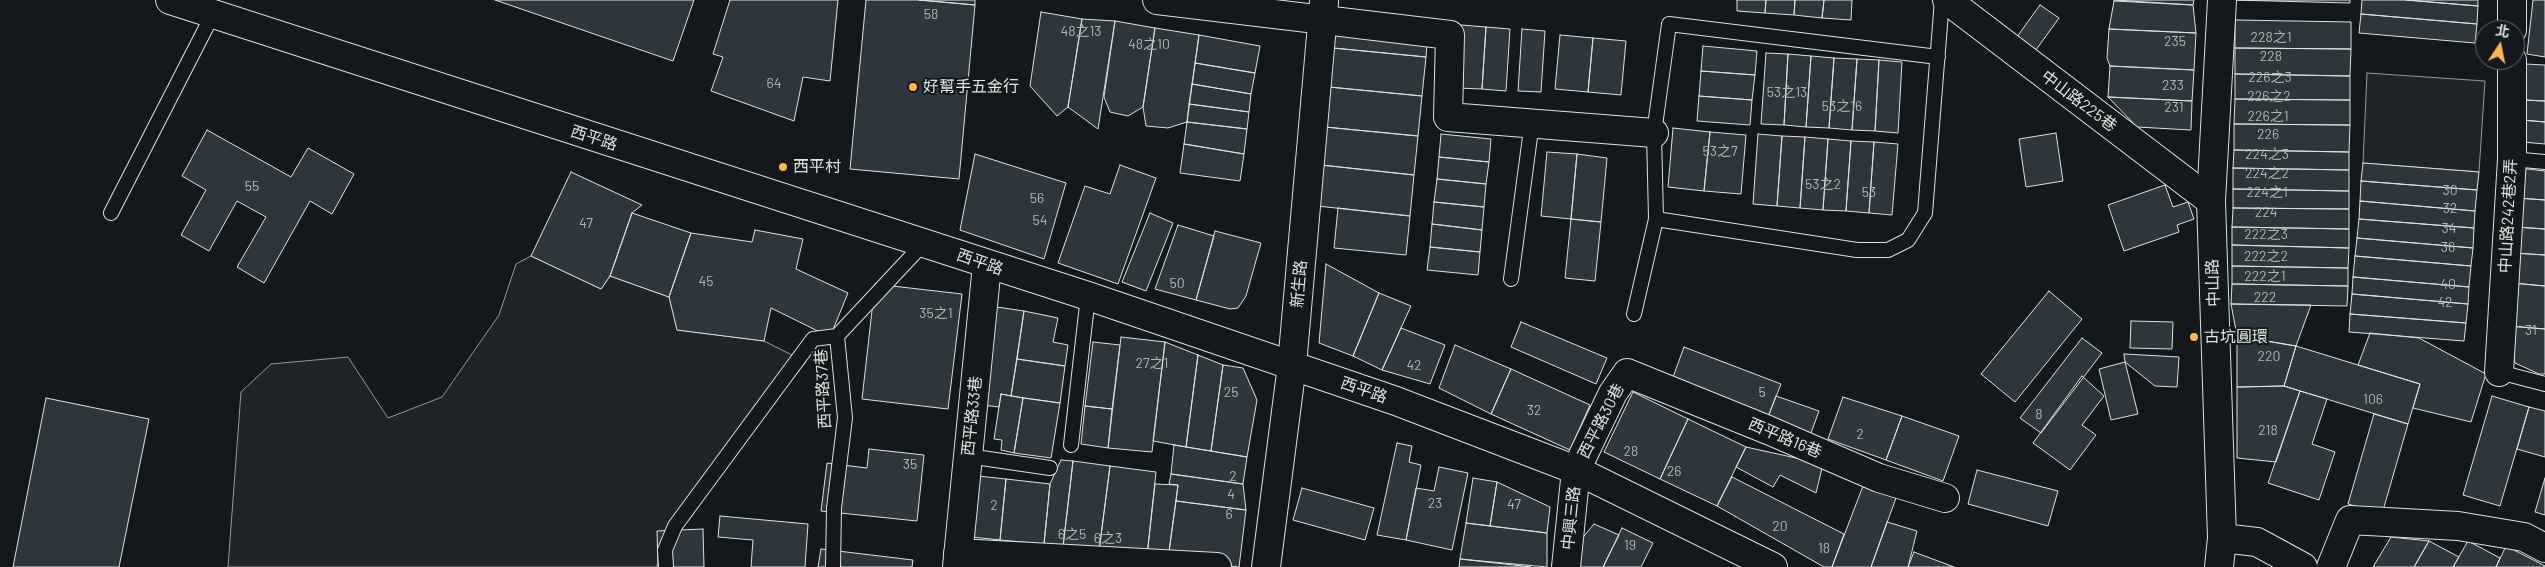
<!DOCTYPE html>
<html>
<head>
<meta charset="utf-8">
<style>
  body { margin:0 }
  #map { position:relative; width:2545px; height:567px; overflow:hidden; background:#14181c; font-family:Barlow,"Noto Sans TC",sans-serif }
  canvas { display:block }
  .north { position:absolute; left:2475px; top:20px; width:50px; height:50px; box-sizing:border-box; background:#14181c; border:1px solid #626a69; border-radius:50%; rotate:11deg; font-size:14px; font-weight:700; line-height:20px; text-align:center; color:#d8e6dc }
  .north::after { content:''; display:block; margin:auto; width:18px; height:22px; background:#ffb74d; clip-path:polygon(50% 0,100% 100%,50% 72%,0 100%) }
</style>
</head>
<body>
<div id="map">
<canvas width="2545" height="567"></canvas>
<div class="north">北</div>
</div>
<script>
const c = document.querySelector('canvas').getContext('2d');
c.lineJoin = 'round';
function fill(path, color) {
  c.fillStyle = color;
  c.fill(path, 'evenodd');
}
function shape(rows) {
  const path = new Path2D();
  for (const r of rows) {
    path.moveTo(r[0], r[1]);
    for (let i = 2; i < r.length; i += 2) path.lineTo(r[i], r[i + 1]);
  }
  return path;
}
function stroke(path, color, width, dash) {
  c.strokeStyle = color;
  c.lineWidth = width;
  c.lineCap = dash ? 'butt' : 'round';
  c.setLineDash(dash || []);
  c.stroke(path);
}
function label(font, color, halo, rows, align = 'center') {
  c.font = font + ' Barlow,"Noto Sans TC",sans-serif';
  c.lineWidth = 4;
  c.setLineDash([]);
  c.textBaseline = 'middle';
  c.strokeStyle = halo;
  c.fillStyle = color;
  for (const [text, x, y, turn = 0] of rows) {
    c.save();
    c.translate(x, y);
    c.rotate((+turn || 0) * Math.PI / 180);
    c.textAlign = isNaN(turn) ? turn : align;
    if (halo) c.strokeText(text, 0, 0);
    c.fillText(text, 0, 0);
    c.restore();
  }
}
const green = shape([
  [2367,73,2485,81,2479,172,2363,163,2367,73],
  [531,256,601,289,610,276,669,297,678,330,764,341,806,362,699,487,656,567,228,567,241,392,271,364,348,357,388,418,442,397,499,315,516,264,531,256]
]);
const building = shape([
  [495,0,694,0,673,61,495,0],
  [730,0,838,0,830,81,803,77,794,121,711,91,723,57,713,54,730,0],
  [866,0,919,0,975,5,959,179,850,169,866,0],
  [919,0,975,0,975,5,919,0],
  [1737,0,1766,0,1765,13,1737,11,1737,0],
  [1766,0,1795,0,1794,15,1765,13,1766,0],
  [1795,0,1824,0,1822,18,1794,15,1795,0],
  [1824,0,1852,0,1851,20,1822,18,1824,0],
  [2114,0,2194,0,2193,5,2114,0],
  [2233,0,2350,0,2350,3,2233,0],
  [2362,0,2406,0,2478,6,2477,24,2361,14,2362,0],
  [2406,0,2478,0,2478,6,2406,0],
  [2533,0,2545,0,2545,57,2527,54,2533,0],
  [2114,1,2193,5,2196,33,2109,29,2114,1],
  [2040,5,2059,18,2033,54,2014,41,2040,5],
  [1041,12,1082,19,1068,107,1057,116,1030,86,1041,12],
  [2361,14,2477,24,2475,43,2359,33,2361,14],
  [1082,19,1115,21,1098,129,1068,107,1082,19],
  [2235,20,2351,22,2351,49,2235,48,2235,20],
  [1115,21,1155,28,1143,107,1128,116,1110,112,1104,97,1115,21],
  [1335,22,1428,31,1426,57,1333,48,1335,22],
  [1461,25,1486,27,1482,89,1457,88,1461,25],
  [1486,27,1510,29,1506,91,1482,89,1486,27],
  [1155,28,1199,35,1187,122,1168,128,1146,126,1143,107,1155,28],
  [1522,29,1545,31,1541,92,1518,91,1522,29],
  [2109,29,2196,33,2194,70,2110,66,2107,58,2109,29],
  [1199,35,1260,46,1255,73,1195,63,1199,35],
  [1560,35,1593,38,1588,92,1555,89,1560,35],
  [1593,38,1626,41,1621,95,1588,92,1593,38],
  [1703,46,1757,51,1755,75,1701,71,1703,46],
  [1333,48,1426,57,1422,96,1329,87,1333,48],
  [2235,48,2351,49,2350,76,2235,74,2235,48],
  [1766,53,1788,54,1784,125,1761,124,1766,53],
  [1788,54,1811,56,1806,127,1784,125,1788,54],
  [1811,56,1834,58,1829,128,1806,127,1811,56],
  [1834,58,1857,59,1852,130,1829,128,1834,58],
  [1857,59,1879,60,1875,131,1852,130,1857,59],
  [1879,60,1902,62,1898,133,1875,131,1879,60],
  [1195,63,1255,73,1251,94,1192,84,1195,63],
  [2525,64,2545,65,2545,101,2523,100,2525,64],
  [2110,66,2194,70,2192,101,2108,97,2110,66],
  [1701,71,1755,75,1752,100,1699,96,1701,71],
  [2235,74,2350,76,2350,100,2235,99,2235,74],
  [1192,84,1251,94,1249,112,1189,104,1192,84],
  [1329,87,1422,96,1418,136,1325,127,1329,87],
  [1699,96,1752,100,1750,125,1697,121,1699,96],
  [2108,97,2192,101,2191,130,2137,127,2108,97],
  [2235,99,2350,100,2350,125,2234,124,2235,99],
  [2523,100,2545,101,2545,122,2522,120,2523,100],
  [1189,104,1249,112,1247,129,1187,122,1189,104],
  [2522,120,2545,122,2545,144,2522,142,2522,120],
  [1187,122,1247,129,1244,154,1184,144,1187,122],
  [2234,124,2350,125,2349,152,2234,150,2234,124],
  [1325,127,1418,136,1414,175,1321,165,1325,127],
  [1673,128,1710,132,1704,191,1668,187,1673,128],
  [207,130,291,177,308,148,354,174,332,214,310,201,264,283,237,267,266,217,237,201,209,251,181,235,206,190,182,176,207,130],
  [1710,132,1746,135,1741,194,1704,191,1710,132],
  [2056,133,2063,181,2026,187,2019,139,2056,133],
  [1441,134,1491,139,1489,162,1439,157,1441,134],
  [1758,134,1782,136,1777,206,1753,204,1758,134],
  [1782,136,1805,137,1800,208,1777,206,1782,136],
  [1805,137,1828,139,1823,210,1800,208,1805,137],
  [1828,139,1851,141,1846,211,1823,210,1828,139],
  [1851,141,1874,142,1869,213,1846,211,1851,141],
  [1874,142,1898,144,1892,215,1869,213,1874,142],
  [1184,144,1244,154,1240,181,1180,173,1184,144],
  [2234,150,2349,152,2349,170,2233,168,2234,150],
  [1547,152,1577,154,1571,219,1541,216,1547,152],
  [975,154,1066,183,1044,259,960,230,975,154],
  [1577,154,1607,158,1601,222,1571,219,1577,154],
  [1439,157,1489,162,1486,184,1437,179,1439,157],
  [2363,163,2479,172,2477,190,2361,181,2363,163],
  [1120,165,1156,178,1118,284,1058,263,1085,186,1110,194,1120,165],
  [1321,165,1414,175,1410,216,1317,206,1321,165],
  [2233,168,2349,170,2349,191,2233,189,2233,168],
  [2519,168,2545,171,2545,200,2518,198,2519,168],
  [571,172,642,205,632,213,610,276,601,289,531,256,571,172],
  [1437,179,1486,184,1484,207,1434,202,1437,179],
  [2361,181,2477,190,2475,211,2360,201,2361,181],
  [2165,185,2173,207,2188,202,2194,219,2177,225,2179,232,2124,251,2108,205,2165,185],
  [2233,189,2349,191,2349,209,2233,208,2233,189],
  [2518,198,2545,200,2545,229,2516,227,2518,198],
  [2360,201,2475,211,2474,228,2359,219,2360,201],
  [1434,202,1484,207,1482,230,1432,224,1434,202],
  [1338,208,1410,216,1406,255,1334,248,1338,208],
  [2233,208,2349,209,2349,229,2232,227,2233,208],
  [632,213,691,233,669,297,610,276,632,213],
  [1150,213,1173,223,1146,291,1122,282,1150,213],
  [1571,219,1601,222,1595,281,1565,278,1571,219],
  [2359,219,2474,228,2473,248,2357,238,2359,219],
  [1432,224,1482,230,1480,252,1430,247,1432,224],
  [1178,225,1214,236,1196,300,1155,289,1178,225],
  [2232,227,2349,229,2349,248,2232,245,2232,227],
  [2516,227,2545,229,2545,255,2514,253,2516,227],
  [755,230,803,239,796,269,848,293,830,337,771,308,764,341,677,330,669,297,691,233,752,242,755,230],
  [1215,231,1261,243,1246,296,1238,308,1230,309,1196,300,1215,231],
  [2357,238,2473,248,2471,266,2355,256,2357,238],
  [2232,245,2349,248,2348,268,2232,266,2232,245],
  [1430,247,1480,252,1478,275,1427,270,1430,247],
  [2514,253,2545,255,2545,286,2512,283,2514,253],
  [2355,256,2471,266,2469,287,2353,277,2355,256],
  [1326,264,1379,293,1353,356,1319,343,1326,264],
  [2232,266,2348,268,2348,286,2232,284,2232,266],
  [2353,277,2469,287,2468,304,2352,294,2353,277],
  [2512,283,2545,286,2545,329,2509,326,2512,283],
  [875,284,962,294,948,409,862,399,875,284],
  [2232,284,2348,286,2347,306,2231,304,2232,284],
  [2049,291,2082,319,2015,402,1981,374,2049,291],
  [1379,293,1411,306,1382,370,1353,356,1379,293],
  [2352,294,2468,304,2466,323,2350,314,2352,294],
  [2231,304,2311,305,2296,346,2237,336,2231,304],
  [990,306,1024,311,1011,396,1001,394,999,407,974,404,990,306],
  [1024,311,1058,318,1053,342,1068,345,1065,366,1017,359,1024,311],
  [2350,314,2466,323,2464,341,2349,332,2350,314],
  [2131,321,2173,322,2172,349,2130,348,2131,321],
  [1521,322,1607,358,1596,384,1511,347,1521,322],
  [2509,326,2545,329,2545,374,2539,374,2515,363,2509,326],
  [1401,328,1445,345,1430,384,1382,370,1401,328],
  [2370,333,2419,338,2486,374,2471,422,2413,408,2420,384,2358,365,2370,333],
  [2237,336,2296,346,2284,386,2237,387,2237,336],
  [1121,337,1165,342,1152,452,1108,448,1121,337],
  [2082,338,2102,353,2041,433,2020,418,2082,338],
  [1093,342,1120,345,1112,409,1085,406,1093,342],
  [1165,342,1198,355,1186,447,1153,441,1165,342],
  [1455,345,1511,369,1491,414,1439,388,1455,345],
  [2296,346,2420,384,2408,424,2284,386,2296,346],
  [1684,347,1781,384,1768,417,1672,380,1684,347],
  [2124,354,2179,357,2177,387,2155,386,2125,362,2124,354],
  [1198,355,1223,365,1211,451,1186,447,1198,355],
  [1017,359,1065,366,1060,403,1011,396,1017,359],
  [2125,362,2138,414,2111,420,2099,369,2125,362],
  [1223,365,1243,368,1257,400,1247,457,1211,451,1223,365],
  [1511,369,1590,405,1570,450,1491,414,1511,369],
  [2082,376,2104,396,2082,425,2096,435,2070,470,2033,443,2082,376],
  [2284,386,2300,391,2276,462,2237,458,2237,387,2284,386],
  [2300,391,2327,399,2312,444,2335,452,2319,500,2268,483,2300,391],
  [1633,392,1688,419,1660,479,1604,452,1633,392],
  [1001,394,1023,398,1014,453,1001,450,1002,440,994,439,1001,394],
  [1776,396,1819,411,1811,433,1768,417,1776,396],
  [2492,396,2529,407,2500,506,2463,495,2492,396],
  [1843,397,1902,416,1886,460,1828,439,1843,397],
  [46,398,149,419,119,567,13,567,46,398],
  [1023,398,1060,403,1051,458,1014,453,1023,398],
  [1085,406,1112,409,1108,448,1081,444,1085,406],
  [2529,407,2545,411,2545,457,2517,449,2529,407],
  [2374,414,2408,424,2382,514,2348,504,2374,414],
  [1902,416,1959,436,1943,481,1886,460,1902,416],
  [1688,419,1746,447,1717,506,1660,479,1688,419],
  [1397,443,1412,446,1409,462,1421,465,1406,540,1377,535,1397,443],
  [1174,445,1247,457,1243,484,1171,474,1174,445],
  [1746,447,1823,464,1816,493,1780,475,1773,487,1736,467,1746,447],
  [869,449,924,455,917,521,821,511,827,463,867,468,869,449],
  [1061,460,1073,461,1063,547,1044,544,1050,484,1061,460],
  [1073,461,1110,466,1099,551,1063,547,1073,461],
  [1110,466,1156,472,1147,556,1099,551,1110,466],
  [1439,467,1468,473,1452,550,1406,540,1416,488,1434,491,1439,467],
  [1977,470,2058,491,2048,526,1968,504,1977,470],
  [1171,474,1243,484,1246,510,1176,501,1178,485,1169,484,1171,474],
  [978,476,1006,479,1000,540,972,537,978,476],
  [1732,477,1844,534,1832,567,1824,567,1717,506,1732,477],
  [1473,478,1497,482,1490,526,1466,523,1473,478],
  [2545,478,2545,515,2535,512,2545,478],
  [1006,479,1050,484,1044,544,1000,540,1006,479],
  [1497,482,1550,507,1547,533,1490,526,1497,482],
  [1155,484,1178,485,1168,559,1147,556,1155,484],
  [1863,486,1896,498,1871,567,1832,567,1863,486],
  [1302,488,1374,508,1365,540,1293,520,1302,488],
  [1176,501,1246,510,1239,567,1168,559,1176,501],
  [720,516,808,524,805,567,751,567,753,540,718,537,720,516],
  [1887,522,1917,531,1908,567,1871,567,1887,522],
  [1466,523,1547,533,1547,567,1460,559,1466,523],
  [1594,524,1619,535,1603,567,1579,567,1580,541,1594,524],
  [1622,528,1653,543,1641,567,1603,567,1622,528],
  [703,529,704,567,658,567,657,531,703,529],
  [2391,537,2429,541,2414,567,2373,567,2391,537],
  [2429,541,2459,557,2453,567,2414,567,2429,541],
  [2468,541,2500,558,2496,567,2453,567,2468,541],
  [2506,546,2545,566,2545,567,2496,567,2506,546],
  [821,549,913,560,912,567,818,567,821,549],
  [1914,552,1954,567,1908,567,1914,552],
  [1460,559,1531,567,1459,567,1460,559]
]);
const service = shape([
  [2512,159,2545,162],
  [111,213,213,14],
  [1656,219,1857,250,1888,250,1908,240,1925,213,1942,0],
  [1511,279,1532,122],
  [1634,314,1656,219,1654,133,1669,24,1938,57],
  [2499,372,2545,384],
  [1071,445,1088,296],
  [968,456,1050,468],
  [666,567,665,550,675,526,813,339,837,336],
  [833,567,834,508,845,418,837,336,924,243]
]);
const minor = shape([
  [1157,0,1450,35,1448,117,1654,133],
  [1947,0,2211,201],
  [2512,0,2512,30],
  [2499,372,2512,159,2512,60],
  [958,553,1217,567],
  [957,567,987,265],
  [1266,567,1292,365,1324,2],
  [1566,567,1576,470,1613,393,1627,373,1768,430,1879,478,1945,498],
  [2331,567,2350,520,2458,526,2524,537,2545,548]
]);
const secondary = shape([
  [170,0,1088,296,1396,401,1576,470,1773,567],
  [2222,538,2257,542,2303,567],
  [2219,567,2222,538,2211,201,2222,0]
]);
const markers = [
  [913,87,5,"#ffb74d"],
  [783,167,5,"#ffb74d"],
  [2194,337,5,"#ffb74d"]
];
const numberNames = [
  ["58",931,14],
  ["48之13",1081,31],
  ["228之1",2271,37],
  ["235",2175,41],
  ["48之10",1149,44],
  ["228",2271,56],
  ["226之3",2270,77],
  ["64",774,83],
  ["233",2173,85],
  ["53之13",1787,92],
  ["226之2",2269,96],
  ["53之16",1842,106],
  ["231",2174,107],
  ["226之1",2268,116],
  ["226",2268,134],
  ["53之7",1720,151],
  ["224之3",2267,154],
  ["224之2",2267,173],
  ["53之2",1823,184],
  ["55",252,186],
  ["30",2450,190],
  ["53",1869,192],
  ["224之1",2267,192],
  ["56",1037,198],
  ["32",2450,208],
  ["224",2266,212],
  ["54",1040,220],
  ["47",586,223],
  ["34",2449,228],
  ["222之3",2266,234],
  ["36",2448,247],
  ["222之2",2266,256],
  ["222之1",2265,276],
  ["45",706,281],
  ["50",1177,283],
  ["40",2448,284],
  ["222",2265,297],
  ["42",2445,302],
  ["35之1",936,313],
  ["31",2531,330],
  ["220",2269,356],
  ["27之1",1152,363],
  ["42",1414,365],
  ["25",1231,392],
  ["5",1762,392],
  ["106",2373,399],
  ["32",1534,410],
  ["8",2039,414],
  ["218",2268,430],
  ["2",1860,434],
  ["28",1631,451],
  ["35",910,464],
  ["26",1674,471],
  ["2",1233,476],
  ["4",1231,494],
  ["23",1435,503],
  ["47",1514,504],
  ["2",994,505],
  ["6",1229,514],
  ["20",1780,526],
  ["6之5",1072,534],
  ["6之3",1108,538],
  ["19",1630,545],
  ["18",1824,548]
];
const poiNames = [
  ["好幫手五金行",923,87],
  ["西平村",793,167],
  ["古坑圓環",2204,337]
];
const streetNames = [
  ["中山路225巷",2079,101,37],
  ["西平路",594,138,18],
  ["中山路242巷2弄",2508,216,-87],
  ["西平路",980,262,19],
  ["中山路",2213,283,-92],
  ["新生路",1299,284,-85],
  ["西平路37巷",823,389,-93],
  ["西平路",1364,390,19],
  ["西平路33巷",972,416,-84],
  ["西平路30巷",1601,421,-63],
  ["西平路16巷",1785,438,23],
  ["中興三路",1571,518,-84]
];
fill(green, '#202428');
stroke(green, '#939e99', 1);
fill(building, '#2c363c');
stroke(building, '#d8e6dc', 1);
stroke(service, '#d8e6dc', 16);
stroke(minor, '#d8e6dc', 30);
stroke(secondary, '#d8e6dc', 30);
stroke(service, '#14181c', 14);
stroke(minor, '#14181c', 28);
stroke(secondary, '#14181c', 28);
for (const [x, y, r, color] of markers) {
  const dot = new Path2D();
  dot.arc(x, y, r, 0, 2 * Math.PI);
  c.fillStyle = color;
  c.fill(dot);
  stroke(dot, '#14181c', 2);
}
label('14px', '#adbab4', null, numberNames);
label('16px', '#d8e6dc', '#14181c', poiNames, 'left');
label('16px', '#d8e6dc', '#14181c', streetNames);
</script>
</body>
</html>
